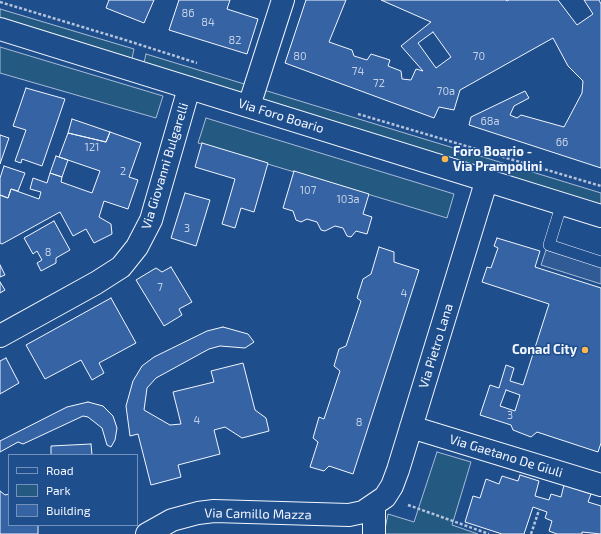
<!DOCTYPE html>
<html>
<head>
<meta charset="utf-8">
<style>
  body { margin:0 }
  #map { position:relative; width:601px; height:534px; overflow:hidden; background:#1f4e8c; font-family:"Exo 2",sans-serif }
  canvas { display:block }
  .legend { position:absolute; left:8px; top:454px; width:130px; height:72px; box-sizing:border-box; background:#1f4e8c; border:1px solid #7391ba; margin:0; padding:5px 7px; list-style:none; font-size:12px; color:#f2f6ff }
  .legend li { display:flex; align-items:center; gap:8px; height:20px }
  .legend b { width:20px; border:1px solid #7391ba }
</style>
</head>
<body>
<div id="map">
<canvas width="601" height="534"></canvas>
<ul class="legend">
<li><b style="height:5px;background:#1f4e8c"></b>Road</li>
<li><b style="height:11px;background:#245a82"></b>Park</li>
<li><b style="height:11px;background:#3563a3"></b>Building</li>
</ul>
</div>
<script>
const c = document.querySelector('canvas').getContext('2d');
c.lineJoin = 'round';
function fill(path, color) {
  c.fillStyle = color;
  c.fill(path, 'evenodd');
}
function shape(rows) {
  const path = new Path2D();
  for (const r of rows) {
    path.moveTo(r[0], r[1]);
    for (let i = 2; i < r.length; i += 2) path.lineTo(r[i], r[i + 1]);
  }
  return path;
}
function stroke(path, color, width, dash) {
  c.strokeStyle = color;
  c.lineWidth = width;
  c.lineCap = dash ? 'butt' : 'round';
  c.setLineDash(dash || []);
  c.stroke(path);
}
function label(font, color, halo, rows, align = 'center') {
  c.font = font + ' "Exo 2",sans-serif';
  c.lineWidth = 3;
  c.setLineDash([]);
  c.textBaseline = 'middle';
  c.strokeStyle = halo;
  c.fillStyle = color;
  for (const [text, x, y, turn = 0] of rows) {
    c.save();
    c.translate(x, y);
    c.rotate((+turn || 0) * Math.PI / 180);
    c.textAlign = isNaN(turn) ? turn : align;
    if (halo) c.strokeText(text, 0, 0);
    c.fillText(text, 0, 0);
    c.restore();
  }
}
const green = shape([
  [0,9,134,49,131,63,0,24,0,9],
  [0,47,163,96,156,118,0,73,0,47],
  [146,54,601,193,601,207,143,67,146,54],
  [206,118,454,194,447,218,198,143,206,118],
  [437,452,471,462,452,525,478,534,384,534,388,514,414,522,437,452]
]);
const parking = shape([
  [546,250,601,267,601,284,541,265,546,250]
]);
const building = shape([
  [109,0,154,0,144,23,106,8,109,0],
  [179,0,230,0,227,9,258,19,247,54,169,30,179,0],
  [306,0,346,0,329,42,352,50,354,56,367,60,371,54,390,60,388,66,401,71,402,79,411,80,416,69,423,71,401,46,431,22,381,0,506,0,507,1,509,0,558,0,577,25,593,14,584,0,599,0,601,4,601,168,469,125,471,117,525,91,529,98,514,106,510,115,517,118,521,115,564,127,582,93,583,81,568,66,553,38,460,90,454,110,439,107,434,118,285,63,306,0],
  [433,32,451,57,436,68,418,43,433,32],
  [26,88,65,99,42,166,22,159,21,163,15,161,26,130,13,126,26,88],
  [72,119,110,132,106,142,68,133,72,119],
  [110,132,141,143,129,177,138,180,128,209,104,201,99,217,111,224,112,234,94,243,86,229,73,236,60,212,2,244,0,243,0,195,8,198,11,189,39,199,41,192,30,189,33,178,47,183,50,173,62,177,61,182,92,193,100,171,59,157,68,133,106,142,110,132],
  [0,135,9,138,0,164,0,135],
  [202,143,268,163,254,212,241,208,235,228,222,224,235,179,195,167,202,143],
  [56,156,68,160,62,177,50,173,56,156],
  [4,166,25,173,18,191,11,189,8,198,0,195,0,178,4,166],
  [294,171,369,194,363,214,372,217,367,234,356,231,351,237,347,236,343,228,335,226,325,231,321,230,317,222,307,219,301,222,296,220,293,211,283,208,294,171],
  [185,193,210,200,196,246,171,238,185,193],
  [54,221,70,250,56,258,56,263,41,271,37,263,42,260,37,251,33,254,24,238,54,221],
  [497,238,540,251,535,267,601,288,601,443,598,452,537,432,531,437,513,430,511,425,480,415,490,385,499,388,506,365,514,368,510,381,523,385,549,304,482,282,487,267,491,268,498,248,494,246,497,238],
  [506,390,520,395,515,411,500,406,506,390],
  [379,247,394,252,394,262,419,270,353,474,329,466,324,471,310,467,318,442,313,438,319,417,324,419,340,371,334,366,339,349,346,346,361,301,357,298,363,279,371,274,379,247],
  [0,265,5,275,0,277,0,265],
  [171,267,192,302,179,309,182,315,164,326,136,280,156,268,162,272,171,267],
  [0,282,5,290,0,293,0,282],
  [111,298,136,343,99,363,104,373,92,380,81,360,45,379,26,345,111,298],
  [223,327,248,334,254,342,245,348,220,346,209,349,156,378,147,388,144,410,170,425,181,424,173,392,214,382,211,371,243,363,255,410,266,418,269,431,242,438,225,427,214,430,220,454,178,465,181,477,151,485,138,434,130,436,126,406,133,381,142,366,154,357,207,331,223,327],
  [6,358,19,383,0,394,0,361,6,358],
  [88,402,103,406,113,416,117,428,115,440,111,447,107,445,102,428,88,417,83,416,23,444,18,442,0,452,0,441,67,407,88,402],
  [91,444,92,455,51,455,51,446,91,444],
  [520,475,539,481,535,496,549,500,551,494,561,497,564,485,591,494,588,502,601,506,601,534,582,532,582,534,557,534,549,531,552,521,545,518,547,512,533,507,524,534,502,534,465,522,473,496,480,498,486,479,499,484,502,476,518,481,520,475],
  [0,491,5,495,9,494,9,525,38,525,38,534,0,534,0,491]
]);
const path = shape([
  [0,2,122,39,197,63],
  [358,114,601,186],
  [408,505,489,534],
  [531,534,539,510]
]);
const lane = shape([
  [562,203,549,245,601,262]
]);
const street = shape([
  [249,106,283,0],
  [0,336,96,283,121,267,137,247,151,220,189,88],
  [411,427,601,485],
  [374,506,374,534],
  [147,534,172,520,198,513,214,511,349,515,363,512,385,497,392,486,398,470,487,179]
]);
const secondary = shape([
  [0,29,601,216]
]);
const markers = [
  [445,159,4,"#ffb74d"],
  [585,350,4,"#ffb74d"]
];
const numberNames = [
  ["86",188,13],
  ["84",208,22],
  ["82",235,40],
  ["80",300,56],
  ["70",479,56],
  ["74",358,71],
  ["72",379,83],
  ["70a",446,91],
  ["68a",490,121],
  ["66",562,142],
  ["121",92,147],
  ["2",123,171],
  ["107",308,190],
  ["103a",348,199],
  ["3",187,228],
  ["8",48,252],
  ["7",160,287],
  ["4",404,293],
  ["3",510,415],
  ["4",197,420],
  ["8",359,422]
];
const streetNames = [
  ["Via Foro Boario",281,116,17],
  ["Via Giovanni Bulgarelli",165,166,-73],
  ["Via Pietro Lana",436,346,-73],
  ["Via Gaetano De Giuli",506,456,17],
  ["Via Camillo Mazza",258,514,1]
];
const poiNames = [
  ["Foro Boario -",453,152],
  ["Via Prampolini",453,167],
  ["Conad City",577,350,"right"]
];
fill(green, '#245a82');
stroke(green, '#a8bbd7', 1);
fill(parking, '#305b95');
stroke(parking, '#a8bbd7', 1);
fill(building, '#3563a3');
stroke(building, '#f2f6ff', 1);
stroke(lane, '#f2f6ff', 12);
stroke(street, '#f2f6ff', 24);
stroke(secondary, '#f2f6ff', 24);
stroke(path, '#b3c4dc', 2.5, [3, 2]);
stroke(lane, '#1f4e8c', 11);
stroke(street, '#1f4e8c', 22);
stroke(secondary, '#1f4e8c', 22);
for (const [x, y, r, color] of markers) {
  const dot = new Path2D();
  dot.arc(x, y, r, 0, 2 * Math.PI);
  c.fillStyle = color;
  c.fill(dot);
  stroke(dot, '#1f4e8c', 1.5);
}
label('11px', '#c3d1e8', null, numberNames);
label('13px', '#f2f6ff', '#1f4e8c', streetNames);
label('bold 13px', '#f2f6ff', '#1f4e8c', poiNames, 'left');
</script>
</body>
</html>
